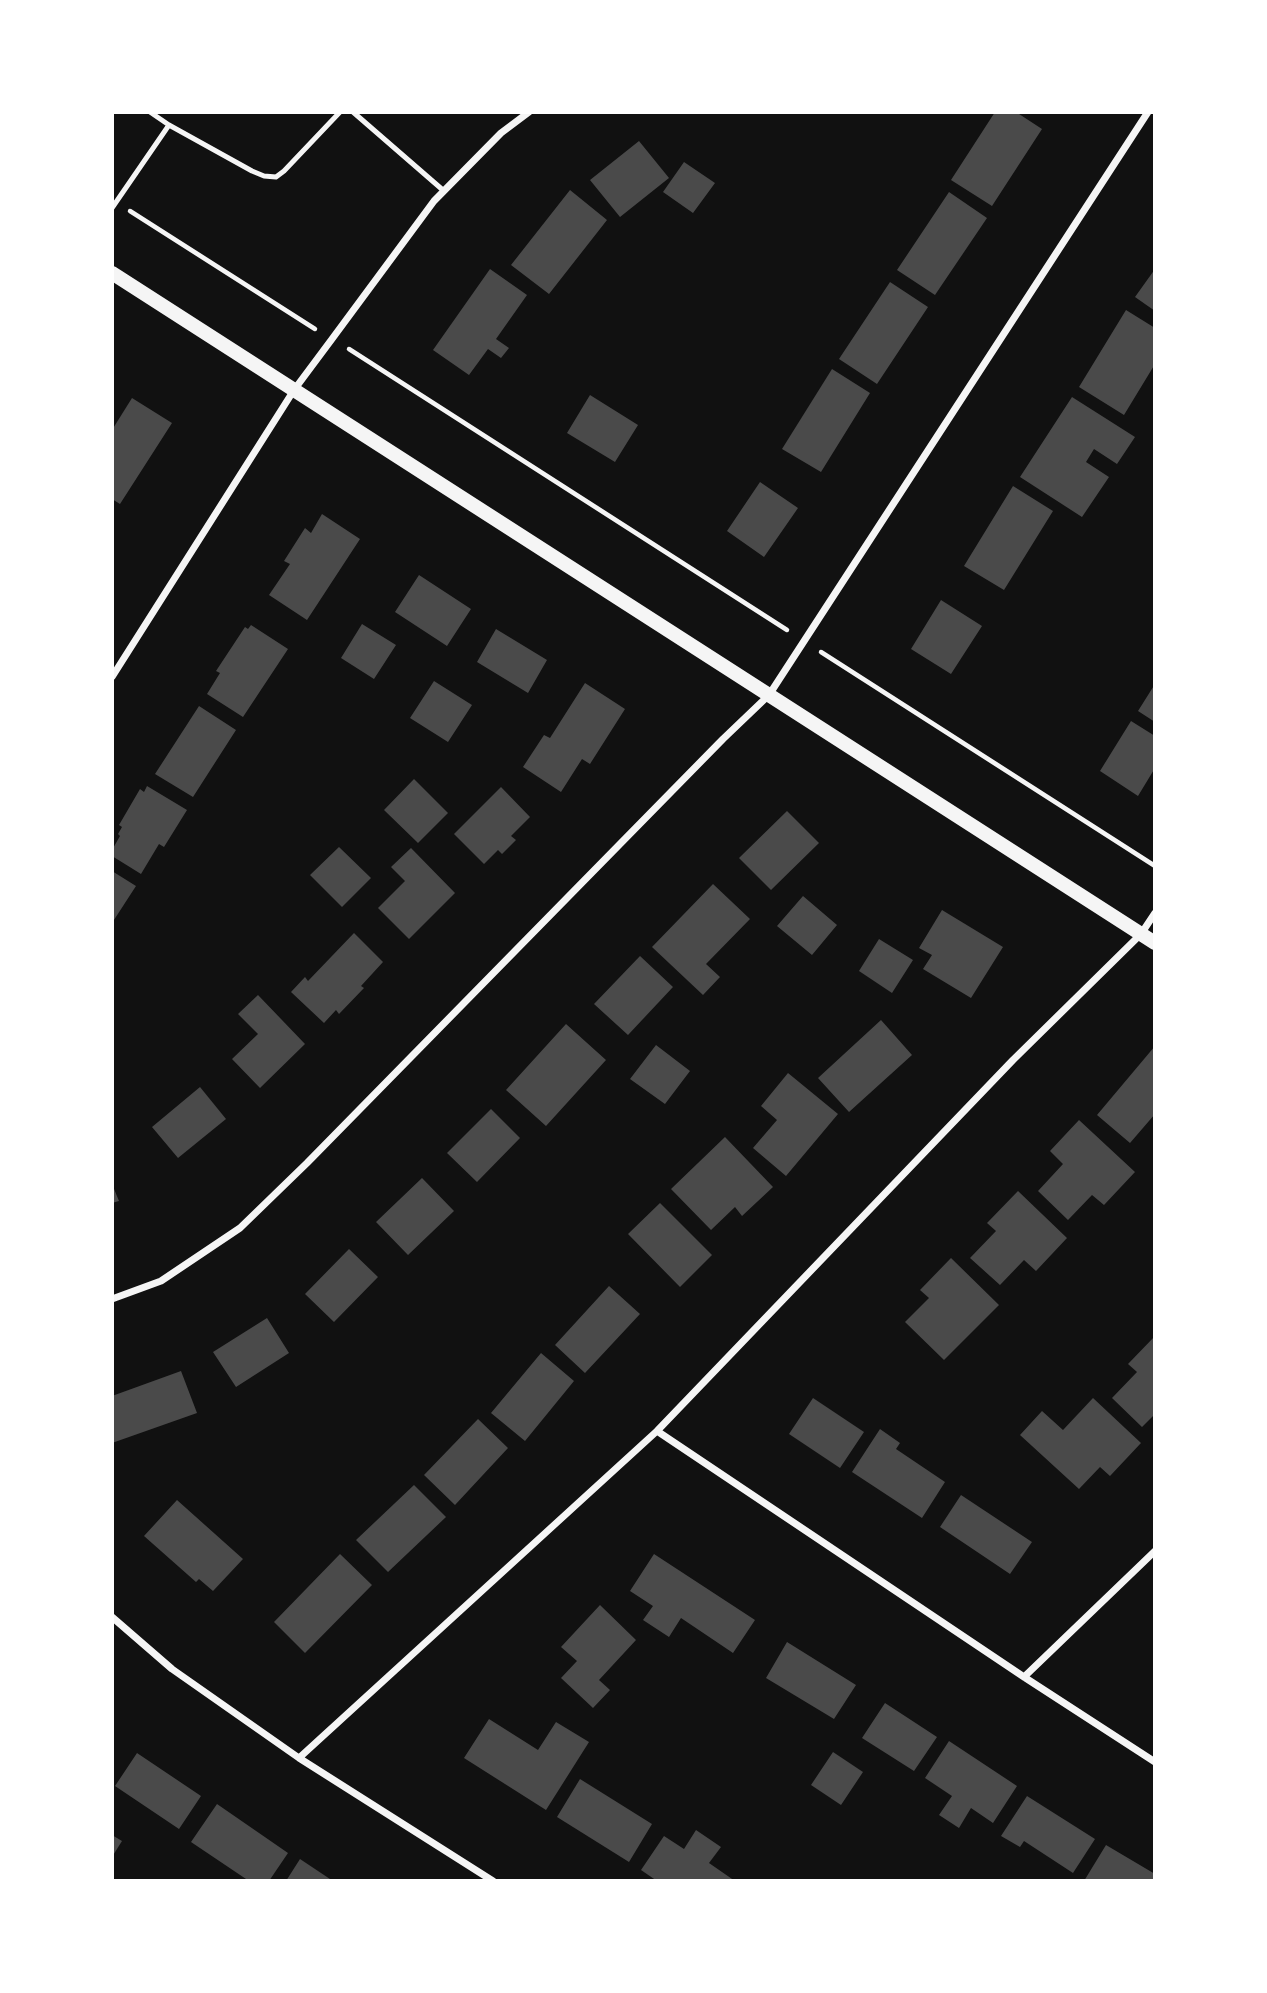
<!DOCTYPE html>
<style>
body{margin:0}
#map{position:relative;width:1267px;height:1993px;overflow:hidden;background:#111;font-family:Overpass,sans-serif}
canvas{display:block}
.frame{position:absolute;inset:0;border:114px solid #fff;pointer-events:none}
</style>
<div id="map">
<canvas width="1267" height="1993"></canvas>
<div class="frame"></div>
</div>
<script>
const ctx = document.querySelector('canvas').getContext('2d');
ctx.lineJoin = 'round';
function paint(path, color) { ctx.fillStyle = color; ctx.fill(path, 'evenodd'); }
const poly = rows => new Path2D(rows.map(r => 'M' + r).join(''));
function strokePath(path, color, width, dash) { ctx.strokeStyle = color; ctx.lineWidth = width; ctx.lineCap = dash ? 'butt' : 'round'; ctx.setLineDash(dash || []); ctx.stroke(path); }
paint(poly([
 [995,112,1016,112,1042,129,992,206,951,180],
 [639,141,669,178,620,217,590,180],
 [684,162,715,183,693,213,663,192],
 [570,190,607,220,549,294,511,265],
 [949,192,987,218,935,295,897,270],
 [490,269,527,295,496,339,509,348,501,358,488,349,469,375,433,350],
 [1155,269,1155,311,1135,297],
 [890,282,928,307,877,384,839,359],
 [1126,310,1155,328,1155,364,1124,415,1079,387],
 [832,369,870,393,821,472,782,449],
 [590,395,638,425,615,462,567,433],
 [1072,397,1135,437,1117,464,1094,449,1086,462,1109,477,1082,517,1020,477],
 [132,398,172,423,120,504,112,499,112,430],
 [760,482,798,508,764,557,727,531],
 [1013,486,1053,511,1004,590,964,566],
 [322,514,360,539,307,620,269,595,290,564,284,561,305,528,311,533],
 [419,575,471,609,447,646,395,612],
 [941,600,982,626,951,674,911,649],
 [362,624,396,645,374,679,341,658],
 [251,625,288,649,243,717,207,694,220,673,216,671,245,627,248,629],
 [496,629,547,660,528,693,477,662],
 [434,681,472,705,448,742,410,718],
 [585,683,625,709,590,764,582,759,561,792,523,767,544,735,550,738],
 [1155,684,1155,722,1138,711],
 [199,706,236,730,193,797,155,774],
 [1131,721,1155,736,1155,768,1138,796,1100,771],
 [414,779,448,813,418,843,384,810],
 [147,786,187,810,164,847,159,844,141,874,112,856,112,850,120,836,118,834,122,827,119,825,140,789,144,792],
 [501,787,530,817,511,836,516,840,502,854,498,850,484,864,454,834],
 [787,811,819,843,771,890,739,858],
 [339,847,371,878,342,907,310,875],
 [411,848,455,893,409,939,378,908,405,881,391,867],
 [112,871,136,886,112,923],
 [713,884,750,919,706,964,720,977,703,995,652,947],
 [803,896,837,925,812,955,777,926],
 [942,910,1003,947,971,998,923,969,932,955,919,948],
 [354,933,383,962,361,986,364,988,339,1014,336,1010,324,1023,291,992,305,977,308,981],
 [879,939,913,960,892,993,859,971],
 [640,956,673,987,628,1035,594,1004],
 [258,995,305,1044,260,1088,232,1059,258,1034,238,1014],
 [881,1020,912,1055,849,1112,818,1078],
 [566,1024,606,1060,546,1126,506,1090],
 [656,1045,690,1071,665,1104,630,1079],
 [1155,1046,1155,1114,1130,1143,1097,1115],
 [788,1073,838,1114,786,1176,753,1148,777,1120,761,1106],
 [200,1087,226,1119,178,1158,152,1127],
 [491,1109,520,1138,477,1182,447,1153],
 [1079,1120,1135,1172,1104,1205,1092,1195,1068,1220,1038,1191,1063,1164,1050,1151],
 [725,1137,773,1187,742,1216,735,1207,711,1230,671,1189],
 [422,1178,454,1211,408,1255,376,1222],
 [112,1184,119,1201,112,1203],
 [1018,1191,1067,1238,1036,1271,1024,1260,1000,1285,970,1258,996,1231,987,1223],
 [660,1203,712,1255,680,1287,628,1234],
 [349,1249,378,1277,334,1322,305,1294],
 [951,1258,999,1305,944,1360,905,1322,929,1298,920,1290],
 [609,1286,640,1314,585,1373,555,1345],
 [267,1318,289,1353,236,1387,213,1352],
 [1155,1336,1155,1414,1142,1427,1112,1398,1137,1372,1128,1364],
 [541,1353,574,1381,525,1441,491,1413],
 [181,1371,197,1413,112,1443,112,1396],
 [813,1398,864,1432,840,1468,789,1434],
 [1093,1398,1141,1443,1110,1476,1100,1467,1079,1489,1020,1435,1042,1411,1063,1430],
 [478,1419,508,1448,455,1505,424,1475],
 [880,1429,900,1443,896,1449,945,1482,922,1518,852,1472],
 [414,1485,446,1517,388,1572,356,1540],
 [961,1495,1032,1542,1010,1574,940,1527],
 [177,1500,243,1559,213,1591,199,1579,196,1582,144,1536],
 [340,1554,372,1585,305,1653,274,1622],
 [654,1554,755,1620,733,1653,681,1618,669,1637,643,1620,653,1606,630,1591],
 [600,1605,636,1640,599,1680,610,1690,593,1708,561,1678,577,1661,561,1647],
 [787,1642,856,1685,834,1719,766,1678],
 [885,1703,937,1737,914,1771,862,1738],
 [489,1719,538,1750,556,1722,589,1742,546,1810,464,1758],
 [949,1741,1017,1786,993,1823,971,1808,959,1828,939,1815,952,1796,925,1778],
 [833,1752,863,1772,841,1805,811,1785],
 [137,1753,201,1796,179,1829,115,1786],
 [580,1779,652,1824,629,1862,557,1817],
 [1027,1796,1095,1839,1073,1873,1024,1841,1020,1847,1001,1836],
 [217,1804,288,1853,269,1881,249,1881,191,1842],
 [696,1830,721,1847,709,1863,735,1881,657,1881,641,1870,664,1836,684,1849],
 [112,1835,122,1841,112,1857],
 [1106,1845,1155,1874,1155,1881,1084,1881],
 [300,1859,333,1881,286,1881]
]), '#4a4a4a');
strokePath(poly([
 [130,211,315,329],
 [349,349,787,630],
 [821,652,1155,866]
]), '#f5f5f5', 4.5);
strokePath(poly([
 [150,112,169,125,252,171,264,176,276,177,284,171,340,112],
 [353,112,444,191],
 [112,208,169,125]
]), '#f5f5f5', 5);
strokePath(poly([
 [112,677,294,390,332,339,434,201,501,133,529,112],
 [112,1299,161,1281,240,1228,307,1163,723,739,769,695,1148,112],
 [657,1431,1024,1677,1155,1762],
 [112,1617,172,1669,299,1758,493,1881],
 [1024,1677,1155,1551],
 [299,1758,657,1431,1013,1060,1141,934,1155,913]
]), '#f5f5f5', 7);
strokePath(poly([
 [112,273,1155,943]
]), '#f5f5f5', 14);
</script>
